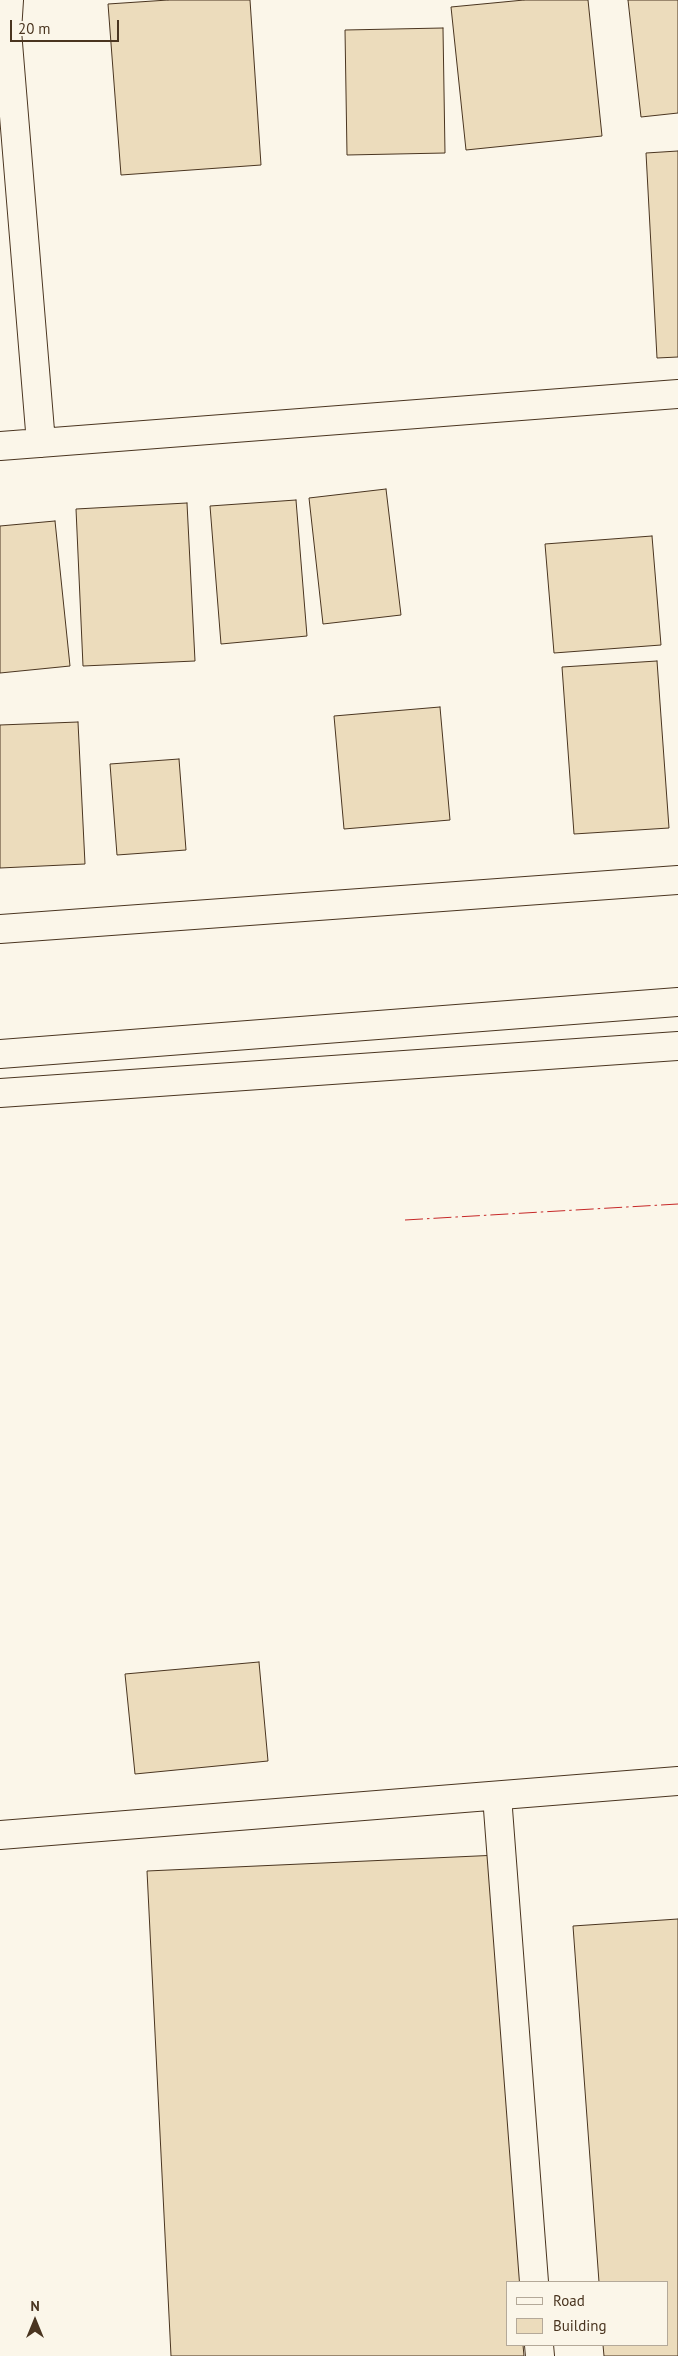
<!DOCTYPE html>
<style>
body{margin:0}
#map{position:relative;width:678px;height:2356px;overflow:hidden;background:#fbf6e9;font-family:"PT Sans",sans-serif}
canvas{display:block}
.legend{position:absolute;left:506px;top:2281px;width:162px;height:65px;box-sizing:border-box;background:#fbf6e9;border:1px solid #b4a999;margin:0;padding:6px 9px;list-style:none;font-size:15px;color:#4a3520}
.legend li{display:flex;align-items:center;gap:10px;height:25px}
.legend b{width:25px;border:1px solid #b4a999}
.north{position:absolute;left:10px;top:2296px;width:50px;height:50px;-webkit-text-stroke:4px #fbf6e9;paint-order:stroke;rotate:0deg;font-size:14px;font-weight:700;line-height:20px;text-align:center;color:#4a3520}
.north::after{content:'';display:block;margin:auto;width:18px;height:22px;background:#4a3520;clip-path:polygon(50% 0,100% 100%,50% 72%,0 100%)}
.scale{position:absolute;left:10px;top:20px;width:109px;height:22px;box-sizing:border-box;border:2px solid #4a3520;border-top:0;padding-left:6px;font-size:15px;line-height:18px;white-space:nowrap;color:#4a3520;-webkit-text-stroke:4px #fbf6e9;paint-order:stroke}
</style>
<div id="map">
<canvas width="678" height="2356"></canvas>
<ul class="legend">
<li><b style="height:6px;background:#fbf6e9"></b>Road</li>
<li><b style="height:14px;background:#ecdcbc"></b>Building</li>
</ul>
<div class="north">N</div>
<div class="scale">20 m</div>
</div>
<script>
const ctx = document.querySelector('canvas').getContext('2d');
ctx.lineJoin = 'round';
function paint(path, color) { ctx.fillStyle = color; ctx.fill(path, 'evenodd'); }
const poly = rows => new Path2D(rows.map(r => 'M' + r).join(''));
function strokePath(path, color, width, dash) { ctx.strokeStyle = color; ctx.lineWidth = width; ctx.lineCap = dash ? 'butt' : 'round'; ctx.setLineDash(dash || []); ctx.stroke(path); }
const building = poly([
 [168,0,250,0,261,165,121,175,108,4,168,0],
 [524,0,588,0,602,136,466,150,451,7,524,0],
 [628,0,678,0,678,113,641,117,628,0],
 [443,28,445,153,347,155,345,30,443,28],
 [678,151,678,357,657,358,646,153,678,151],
 [386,489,401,615,323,624,309,498,386,489],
 [296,500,307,636,221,644,210,506,296,500],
 [187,503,195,661,83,666,76,509,187,503],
 [55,521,70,666,0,673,0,526,55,521],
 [652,536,661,645,554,653,545,544,652,536],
 [657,661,669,828,574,834,562,667,657,661],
 [440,707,450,820,344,829,334,716,440,707],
 [78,722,85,864,0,868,0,725,78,722],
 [179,759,186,850,117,855,110,764,179,759],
 [259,1662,268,1761,135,1774,125,1674,259,1662],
 [499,1855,520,2282,507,2282,507,2345,523,2345,524,2356,171,2356,147,1871,499,1855],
 [678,1919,678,2356,604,2356,603,2345,667,2345,667,2282,599,2282,573,1926,678,1919]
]);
paint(building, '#ecdcbc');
strokePath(building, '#4a3520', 1);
const minor = poly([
 [9,0,7,31,41,443],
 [0,446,678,394],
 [0,929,678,880],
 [497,1796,534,2282],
 [0,1835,678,1781],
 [539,2345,540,2356]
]);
const major = poly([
 [0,1054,678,1002],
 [0,1093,678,1046]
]);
strokePath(minor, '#4a3520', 30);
strokePath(major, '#4a3520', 30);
strokePath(minor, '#fbf6e9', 28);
strokePath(major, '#fbf6e9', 28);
strokePath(poly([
 [405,1220,678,1204]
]), '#c62828', 1, [18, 4, 2.5, 4]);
</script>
